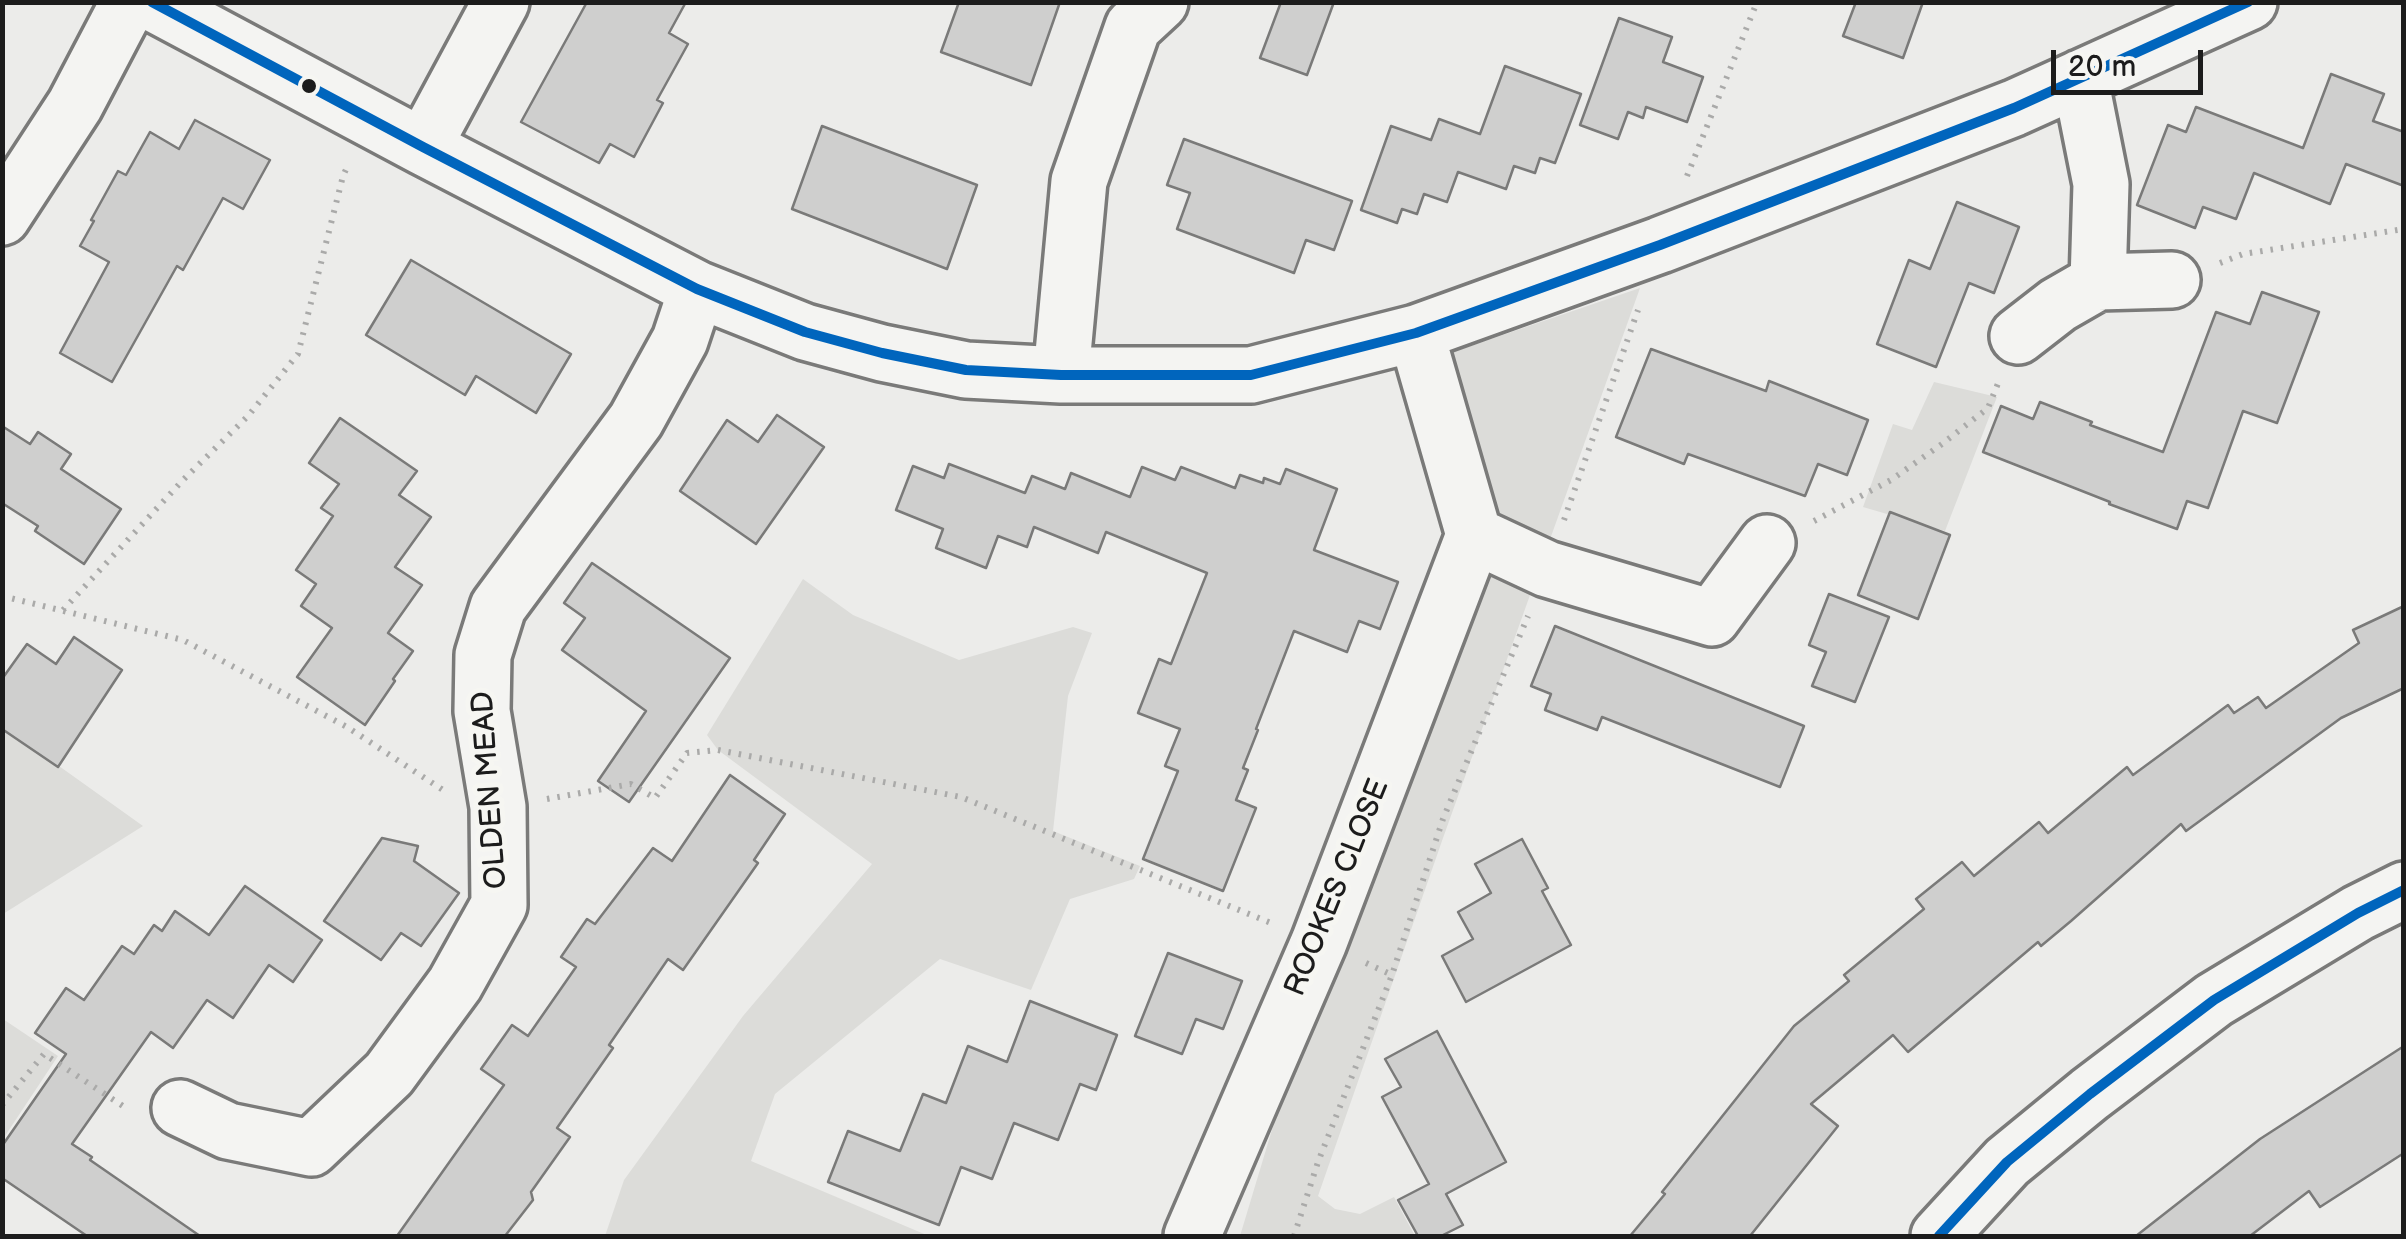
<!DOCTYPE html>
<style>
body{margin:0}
#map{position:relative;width:2406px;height:1239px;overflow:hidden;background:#ececea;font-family:"Balsamiq Sans",sans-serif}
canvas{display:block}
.frame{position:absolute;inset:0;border:5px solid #1c1c1c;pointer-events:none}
.scale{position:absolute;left:2051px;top:50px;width:152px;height:45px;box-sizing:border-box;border:5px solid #1c1c1c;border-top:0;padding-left:12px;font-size:30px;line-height:35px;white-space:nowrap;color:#1c1c1c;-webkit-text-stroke:8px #f6f6f2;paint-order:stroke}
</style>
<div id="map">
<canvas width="2406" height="1239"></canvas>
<div class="frame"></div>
<div class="scale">20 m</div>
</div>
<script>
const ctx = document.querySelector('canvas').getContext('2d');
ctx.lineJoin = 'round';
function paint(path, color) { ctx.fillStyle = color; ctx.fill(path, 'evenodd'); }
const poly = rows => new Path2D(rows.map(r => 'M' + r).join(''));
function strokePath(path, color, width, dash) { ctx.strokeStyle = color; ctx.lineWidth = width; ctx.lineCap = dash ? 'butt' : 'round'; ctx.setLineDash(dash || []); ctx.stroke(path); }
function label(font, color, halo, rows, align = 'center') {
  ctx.font = font + ' "Balsamiq Sans",sans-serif'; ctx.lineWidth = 10; ctx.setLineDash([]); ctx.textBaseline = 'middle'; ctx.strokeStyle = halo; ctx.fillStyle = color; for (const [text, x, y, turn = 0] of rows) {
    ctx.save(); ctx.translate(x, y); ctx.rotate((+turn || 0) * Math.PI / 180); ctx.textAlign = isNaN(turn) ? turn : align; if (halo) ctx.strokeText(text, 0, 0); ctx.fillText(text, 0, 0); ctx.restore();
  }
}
paint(poly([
 [1640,288,1443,838,1318,1196,1335,1209,1360,1214,1394,1197,1415,1236,1240,1236,1321,967,1490,514,1447,354],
 [1934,382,1997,397,1945,531,1863,507,1893,424,1912,430],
 [803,579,853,615,959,660,1073,627,1092,633,1068,696,1053,831,1140,866,1134,879,1070,899,1031,990,940,959,775,1094,751,1161,929,1236,605,1236,624,1180,743,1016,872,864,718,750,707,735],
 [3,726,143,826,3,914],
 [3,1019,58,1056,3,1139,2,1019]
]), '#dcdcd9');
const building = poly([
 [587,2,686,2,669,33,688,44,657,100,663,103,634,157,610,144,599,163,521,122,587,2],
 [959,2,1060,2,1031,85,941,52,959,2],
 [1281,2,1334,2,1307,75,1260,58,1281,2],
 [1856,2,1923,2,1903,58,1843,36,1856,2],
 [1619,18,1672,37,1663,62,1703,77,1687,122,1646,107,1643,118,1628,112,1618,139,1580,125,1619,18],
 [1505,66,1581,94,1555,163,1540,158,1535,173,1514,166,1506,189,1458,172,1447,202,1424,194,1417,214,1402,209,1397,223,1361,210,1391,126,1431,140,1439,119,1480,134,1505,66],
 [2331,74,2384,94,2373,121,2404,132,2404,186,2346,164,2330,204,2254,173,2236,219,2203,207,2195,228,2137,205,2168,125,2186,132,2196,107,2303,148,2331,74],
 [195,120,270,160,243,209,223,198,183,270,177,266,112,382,60,353,109,262,80,246,94,221,91,220,118,171,126,175,150,132,179,149,195,120],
 [822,126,977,185,947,269,792,209,822,126],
 [1184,139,1352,201,1334,250,1306,240,1294,273,1177,229,1190,193,1167,185,1184,139],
 [1957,202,2019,227,1994,293,1969,283,1936,367,1877,344,1909,260,1930,269,1957,202],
 [411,260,571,354,536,413,476,376,465,395,366,335,411,260],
 [2262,292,2319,312,2277,423,2243,411,2208,508,2187,501,2177,529,2109,504,2110,502,1983,452,2001,406,2033,419,2040,402,2092,422,2090,425,2163,452,2216,312,2250,324,2262,292],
 [1651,349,1766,391,1769,381,1868,420,1847,475,1818,464,1805,496,1688,454,1684,464,1616,437,1651,349],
 [777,415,824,447,756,544,680,491,727,420,758,442,777,415],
 [340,418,417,471,399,495,431,517,395,567,422,585,388,633,413,651,393,679,395,681,365,725,297,677,332,628,301,606,316,584,296,570,333,516,321,508,339,484,309,463,340,418],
 [2,426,30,444,38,432,71,454,61,469,121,509,84,564,35,531,38,526,2,503,2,426],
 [949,464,1025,493,1032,476,1065,489,1071,473,1130,497,1142,467,1175,480,1181,467,1235,488,1240,475,1263,483,1264,478,1280,484,1286,469,1337,489,1314,550,1398,582,1380,629,1359,621,1347,652,1294,631,1256,729,1258,730,1243,768,1248,770,1236,800,1256,808,1223,891,1143,859,1178,771,1165,766,1180,729,1138,713,1159,659,1171,664,1207,573,1106,532,1098,553,1034,527,1027,547,998,536,986,568,936,548,943,529,896,510,913,466,944,478,949,464],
 [1890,512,1950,535,1918,619,1858,595,1890,512],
 [592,563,730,658,629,802,598,781,646,711,562,650,585,618,564,603,592,563],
 [1829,594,1889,617,1855,702,1812,686,1826,652,1809,645,1829,594],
 [2404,606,2404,688,2341,718,2186,831,2181,824,2071,921,2041,946,2038,942,1908,1052,1893,1035,1811,1104,1838,1126,1750,1236,1630,1236,1665,1194,1662,1192,1794,1026,1849,981,1844,975,1924,909,1916,899,1962,862,1974,876,2039,822,2048,833,2127,767,2133,775,2228,705,2234,713,2258,697,2266,708,2359,643,2353,630,2404,606],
 [1555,626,1804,726,1780,787,1602,717,1597,730,1545,710,1551,694,1531,686,1555,626],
 [74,637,122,670,58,767,2,729,2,679,27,644,56,664,74,637],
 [730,775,785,814,754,860,758,863,683,970,668,959,609,1045,613,1048,557,1128,570,1137,531,1192,533,1200,505,1236,397,1236,504,1085,481,1069,512,1025,528,1036,576,967,561,957,587,919,595,924,653,848,672,861,730,775],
 [382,838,418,846,414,861,459,893,421,946,401,933,381,960,324,921,382,838],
 [1522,839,1548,888,1542,891,1571,945,1466,1002,1442,956,1473,939,1458,912,1491,893,1475,864,1522,839],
 [245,886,322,940,293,982,269,965,233,1018,207,1000,173,1048,151,1032,72,1144,92,1157,90,1160,200,1236,87,1236,2,1178,2,1146,66,1054,35,1033,66,988,84,1000,122,946,134,954,154,925,162,931,175,911,209,935,245,886],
 [1168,953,1242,981,1223,1029,1196,1019,1182,1054,1135,1036,1168,953],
 [1030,1001,1117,1035,1096,1090,1080,1084,1058,1140,1014,1123,992,1179,961,1167,939,1225,828,1182,848,1131,900,1151,923,1094,946,1103,968,1046,1007,1062,1030,1001],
 [1437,1031,1506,1162,1446,1194,1463,1225,1441,1236,1418,1236,1398,1200,1429,1184,1382,1097,1401,1087,1385,1059,1437,1031],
 [2404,1046,2404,1153,2320,1207,2309,1191,2250,1236,2136,1236,2260,1139,2404,1046]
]);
paint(building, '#cfcfce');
strokePath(building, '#7a7a79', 2.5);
const street = poly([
 [151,2,423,147,697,289,805,332,882,353,966,370,1061,375,1251,375,1416,333,1660,245,2014,108,2249,2],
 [2080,78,2101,184,2098,282],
 [423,147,501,2],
 [2,217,75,105,129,2],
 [2018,336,2058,305,2098,282,2172,280],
 [1061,375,1079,181,1133,27,1160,2],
 [1474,535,1547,569,1712,618,1767,543],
 [180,1108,228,1131,311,1148,389,1074,455,984,499,905,498,807,482,711,483,655,498,607,636,420,680,340,697,289],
 [1192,1236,1319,942,1474,535,1416,333],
 [1939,1236,2007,1162,2090,1094,2214,1000,2358,913,2404,890]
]);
strokePath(street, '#7a7a79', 62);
strokePath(poly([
 [1687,176,1757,2],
 [2220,263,2243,254,2404,229],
 [1564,520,1638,310],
 [1814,521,1891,480,1942,444,1988,408,1999,381],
 [2,596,183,640,347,727,443,790],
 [63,610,183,480,248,416,298,354,343,176,348,165],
 [547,799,631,784,655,798,687,753,718,750,961,797,1271,923],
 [1366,963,1392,975],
 [2,1105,44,1054,126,1108],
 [1294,1236,1318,1162,1392,975,1443,819,1528,616]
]), '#aaaaa9', 6, [2.5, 8]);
strokePath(street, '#f4f4f2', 55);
strokePath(poly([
 [152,2,423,147,697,289,805,332,882,353,966,370,1061,375,1251,375,1416,333,1660,245,2014,108,2248,2],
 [1939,1236,2007,1162,2090,1094,2214,1000,2358,913,2404,890]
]), '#0065bd', 10);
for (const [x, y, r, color] of [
 [309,86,9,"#1c1c1c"]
]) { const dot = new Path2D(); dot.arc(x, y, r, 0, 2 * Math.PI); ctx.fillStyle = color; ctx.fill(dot); strokePath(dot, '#f6f6f2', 4); }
label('30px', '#1c1c1c', '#f6f6f2', [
 ["OLDEN MEAD",491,790,-94],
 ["ROOKES CLOSE",1338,888,-68]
]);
</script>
